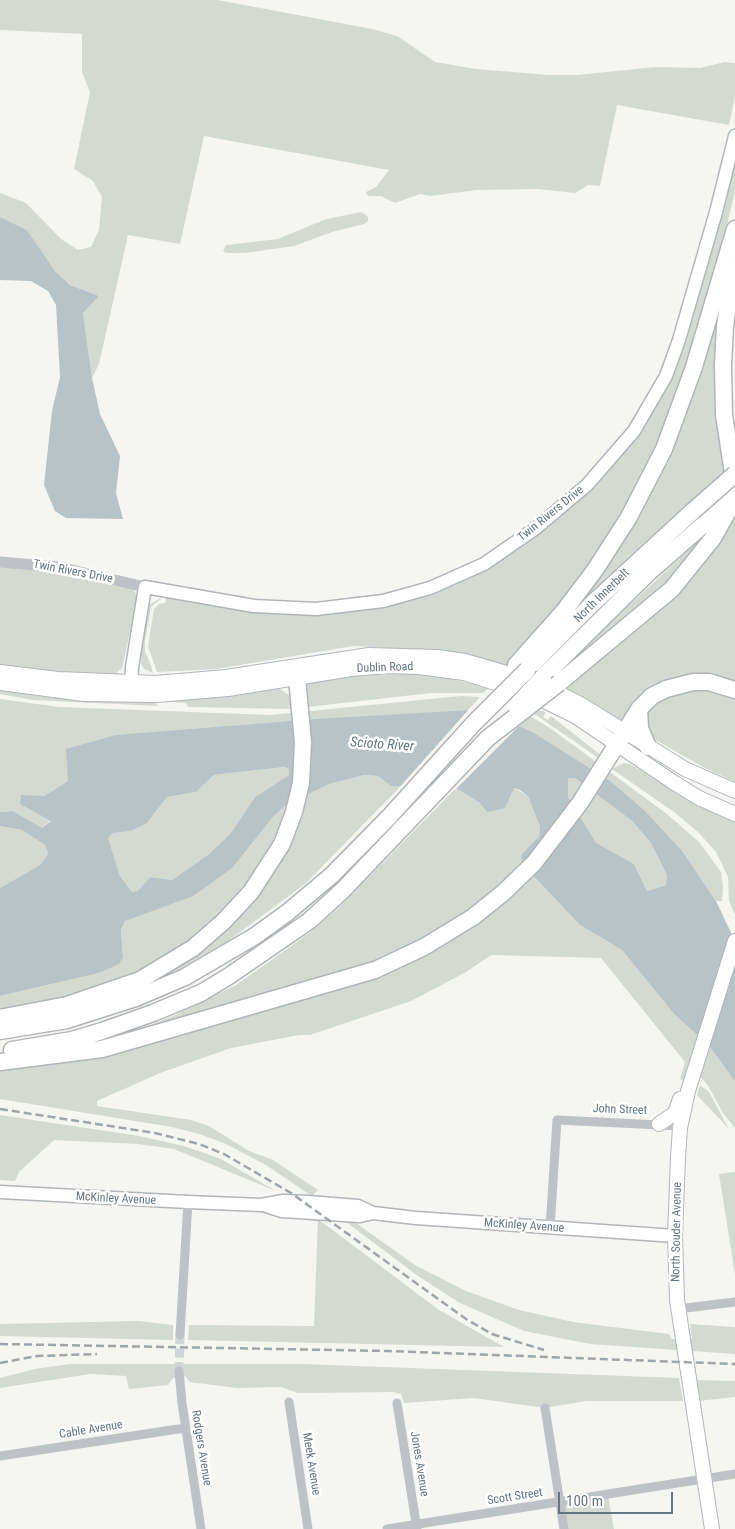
<!DOCTYPE html>
<style>
body{margin:0}
#map{position:relative;width:735px;height:1529px;overflow:hidden;background:#f5f5f1;font-family:"Roboto Condensed",sans-serif}
canvas{display:block}
.scale{position:absolute;left:558px;top:1492px;width:115px;height:22px;box-sizing:border-box;border:2px solid #647683;border-top:0;padding-left:6px;font-size:15px;line-height:18px;white-space:nowrap;color:#647683;-webkit-text-stroke:4px #fff;paint-order:stroke}
</style>
<div id="map">
<canvas width="735" height="1529"></canvas>
<div class="scale">100 m</div>
</div>
<script>
const ctx = document.querySelector('canvas').getContext('2d');
ctx.lineJoin = 'round';
function paint(path, color) { ctx.fillStyle = color; ctx.fill(path, 'evenodd'); }
const poly = rows => new Path2D(rows.map(r => 'M' + r).join(''));
function strokePath(path, color, width, dash) { ctx.strokeStyle = color; ctx.lineWidth = width; ctx.lineCap = dash ? 'butt' : 'round'; ctx.setLineDash(dash || []); ctx.stroke(path); }
function label(font, color, halo, rows, align = 'center') {
  ctx.font = font + ' "Roboto Condensed",sans-serif'; ctx.lineWidth = 5; ctx.setLineDash([]); ctx.textBaseline = 'middle'; ctx.strokeStyle = halo; ctx.fillStyle = color; for (const [text, x, y, turn = 0] of rows) {
    ctx.save(); ctx.translate(x, y); ctx.rotate((+turn || 0) * Math.PI / 180); ctx.textAlign = isNaN(turn) ? turn : align; if (halo) ctx.strokeText(text, 0, 0); ctx.fillText(text, 0, 0); ctx.restore();
  }
}
paint(poly([
 [0,0,218,0,372,29,397,36,435,62,476,69,549,75,577,75,656,67,700,68,725,62,735,63,735,97,729,125,617,105,600,186,588,185,575,193,538,189,476,190,431,196,420,194,395,203,381,196,368,196,366,192,376,187,389,170,204,136,180,244,128,235,99,364,92,378,83,313,99,296,70,285,55,271,27,230,0,217,0,193,26,203,61,239,78,250,91,247,99,230,102,197,93,181,74,169,90,92,82,72,82,34,0,30],
 [735,158,735,192,722,245,707,303,666,429,622,518,587,571,508,666,442,651,353,646,216,669,157,672,148,646,154,609,159,604,165,603,166,597,323,613,348,612,371,609,429,594,455,584,501,559,648,419,657,405,667,385],
 [362,212,368,217,368,221,364,224,332,232,294,246,245,253,226,253,223,251,226,245,278,239,326,219],
 [719,310,716,347,715,399,724,473,680,511,566,619,598,574],
 [733,516,735,523,735,685,700,678,625,721,621,721,563,688],
 [717,524,677,577,577,660,574,656],
 [0,567,53,571,133,589,138,597,122,668,113,676,58,674,0,666],
 [163,597,151,607,145,641,145,652,151,665,153,673,144,669,141,663,141,647,150,604],
 [372,673,426,674,490,687,483,693,431,693,307,707,305,685,309,682],
 [704,687,735,696,735,782,703,767,652,738,642,716,645,710,664,696],
 [279,688,289,695,292,709,188,707,186,703,160,701,240,694],
 [0,689,66,698,153,701,158,706,33,700,0,694],
 [461,696,480,697,468,710,231,726,68,781,44,796,20,804,51,820,42,828,13,811,0,812,0,699,59,707,271,715],
 [537,710,546,712,543,717,548,720,551,716,602,756,600,759,533,713],
 [530,716,550,728,667,814,699,842,721,872,723,887,722,901,716,901,683,852,565,755,519,726],
 [624,763,630,764,698,805,735,822,735,915,729,901,728,877,716,852,699,833,674,812,612,769],
 [284,767,289,769,289,775,255,797,230,834,209,854,172,880,150,877,138,891,132,893,120,876,108,838,113,833,131,831,147,823,167,797,196,792,214,775],
 [364,775,378,776,391,786,401,786,305,884,228,941,172,973,171,970,220,933,307,793,329,784],
 [568,778,575,778,632,821,651,843,667,875,666,885,647,891,634,864,596,844,568,797],
 [456,788,480,803,505,807,514,788,528,796,540,827,539,836,521,855,523,865,580,925,622,950,674,1014,699,1037,685,1081,680,1079,685,1062,601,958,491,955,466,972,411,1001,310,1035,299,1035,231,1048,160,1073,97,1101,97,1106,191,1120,209,1126,249,1151,273,1160,318,1190,312,1196,266,1165,224,1143,199,1134,172,1127,0,1099,0,1071,90,1059,341,989,404,966,438,949,470,928,519,890,507,881,453,923,388,958,137,1034,136,1031,175,1015,236,985,308,934,338,908],
 [287,804,272,847,234,902,192,940,146,969,86,993,0,1011,0,996,99,973,123,957,121,930,125,921,150,910,272,818],
 [0,826,22,830,45,845,48,854,40,865,0,888],
 [709,1046,735,1081,735,1128,723,1113,707,1084,700,1077],
 [700,1085,709,1092,729,1129,697,1095],
 [0,1115,139,1136,184,1146,221,1159,276,1191,174,1149,138,1144,54,1140,19,1172,15,1181,0,1180],
 [735,1172,735,1274,719,1174],
 [318,1219,439,1310,504,1347,188,1340,189,1325,314,1326],
 [346,1222,356,1223,415,1265,466,1291,519,1310,573,1322,669,1334,672,1339,692,1339,690,1324,735,1327,735,1354,590,1344,524,1331,460,1303,418,1276],
 [138,1321,173,1325,173,1340,0,1336,0,1324],
 [70,1364,303,1364,679,1378,683,1401,587,1401,545,1408,474,1398,404,1403,401,1394,393,1392,298,1393,281,1387,237,1388,190,1382,185,1376,173,1378,168,1385,129,1389,126,1376,90,1374,0,1388,0,1378,35,1369],
 [694,1380,735,1381,735,1397,698,1401],
 [608,1495,614,1529,564,1529,560,1503]
]), '#d4dad1');
paint(poly([
 [0,217,27,230,55,271,70,285,99,296,83,313,92,378,100,414,120,456,116,493,123,519,66,518,55,511,44,485,52,411,60,377,56,305,48,291,31,281,0,280],
 [468,710,497,716,532,732,610,781,645,811,683,852,716,901,735,941,735,1081,709,1046,674,1014,622,950,580,925,523,865,521,855,539,836,540,827,528,796,520,790,514,788,505,808,487,812,480,803,456,788,391,786,378,776,364,775,329,784,287,804,272,818,232,868,193,896,125,921,121,930,123,957,119,964,99,973,0,996,0,888,40,865,48,854,45,845,22,830,0,826,0,812,13,811,42,828,51,821,20,804,21,795,44,796,68,781,66,749,116,735,317,719],
 [284,767,289,769,289,775,255,797,230,834,209,854,172,880,150,877,138,891,132,892,120,876,108,838,113,833,131,831,147,823,167,797,196,792,214,775],
 [568,778,575,778,632,821,651,843,667,875,666,885,647,891,634,864,596,843,568,797]
]), '#b6c3c7');
paint(poly([
 [470,708,498,713,521,724,455,790,398,789]
]), '#f5f5f1');
strokePath(poly([
 [179,1371,180,1335]
]), '#d1d5d6', 9, [9, 4.5]);
const secondary = poly([
 [131,690,132,667,145,587,254,606,316,609,383,601,430,588,484,564,536,528,587,485,634,431,666,376,679,340,716,212,735,136],
 [0,1192,188,1202,261,1205,283,1201,308,1202,358,1206,373,1213,416,1218,675,1236],
 [266,1206,282,1211,360,1216,373,1213]
]);
const primary = poly([
 [0,672,58,679,156,683,226,677,369,655,437,657,465,661,537,682,582,705,685,769,735,791],
 [0,683,84,694,157,695,228,689,351,669,387,666,419,667,464,673,530,694,575,716,673,782,699,798,735,814],
 [659,1124,675,1113,680,1099],
 [712,1529,677,1300,675,1236,678,1157,680,1128,688,1091,735,941]
]);
const motorway = poly([
 [734,266,725,326,723,365,724,415,735,486],
 [516,665,564,611,595,570,629,517,664,449,694,367,735,229],
 [527,670,593,603,693,511],
 [543,677,647,574,735,497],
 [559,683,672,589,713,538,732,504],
 [639,709,640,728,648,747],
 [0,1018,67,1005,140,980,193,948,223,922,251,892,282,844,294,812,301,783,303,742,297,678],
 [0,1031,67,1020,136,998,185,977,255,936,288,912,332,875,389,817,474,723],
 [12,1050,72,1040,102,1031,153,1013,201,993,229,976,309,921,342,891,488,738],
 [0,1062,102,1049,375,970,424,947,473,917,503,893,534,863,580,803,639,709,652,696,666,689,693,682,709,682,735,690]
]);
strokePath(secondary, '#b0b6ba', 15);
strokePath(primary, '#b1b6ba', 16);
strokePath(motorway, '#b1b5b8', 19);
strokePath(poly([
 [550,1228,557,1120,681,1126],
 [678,1309,735,1302],
 [180,1335,188,1202],
 [179,1371,182,1403,201,1529],
 [289,1402,308,1529],
 [397,1403,417,1529],
 [545,1408,564,1529],
 [0,1456,185,1428],
 [387,1529,735,1474]
]), '#bec2c6', 9);
strokePath(poly([
 [0,562,59,567,145,587]
]), '#bec2c6', 11);
strokePath(secondary, '#fff', 12);
strokePath(primary, '#fff', 14);
strokePath(motorway, '#fff', 16);
strokePath(poly([
 [0,1109,155,1133,199,1144,224,1154,291,1193,466,1319,492,1334,544,1350],
 [0,1344,388,1351,735,1364],
 [0,1363,37,1356,97,1354]
]), '#9fa6ab', 2.5, [8, 4]);
const motorwayBridge = poly([
 [693,511,735,474],
 [516,706,543,677],
 [474,723,527,670],
 [488,738,559,683]
]);
strokePath(motorwayBridge, '#b1b5b8', 19, []);
strokePath(motorwayBridge, '#fff', 16);
label('12px', '#647683', '#fff', [
 ["Twin Rivers Drive",551,514,-39],
 ["Twin Rivers Drive",73,572,11],
 ["North Innerbelt",602,596,-44],
 ["Dublin Road",385,668,-2],
 ["John Street",620,1110,2],
 ["McKinley Avenue",116,1199,3],
 ["McKinley Avenue",524,1226,4],
 ["North Souder Avenue",677,1232,-89],
 ["Cable Avenue",91,1430,-9],
 ["Rodgers Avenue",201,1448,81],
 ["Meek Avenue",311,1464,81],
 ["Jones Avenue",419,1464,81],
 ["Scott Street",515,1497,-9]
]);
label('italic 14px', '#5f777f', '#fff', [
 ["Scioto River",382,745,4]
]);
</script>
